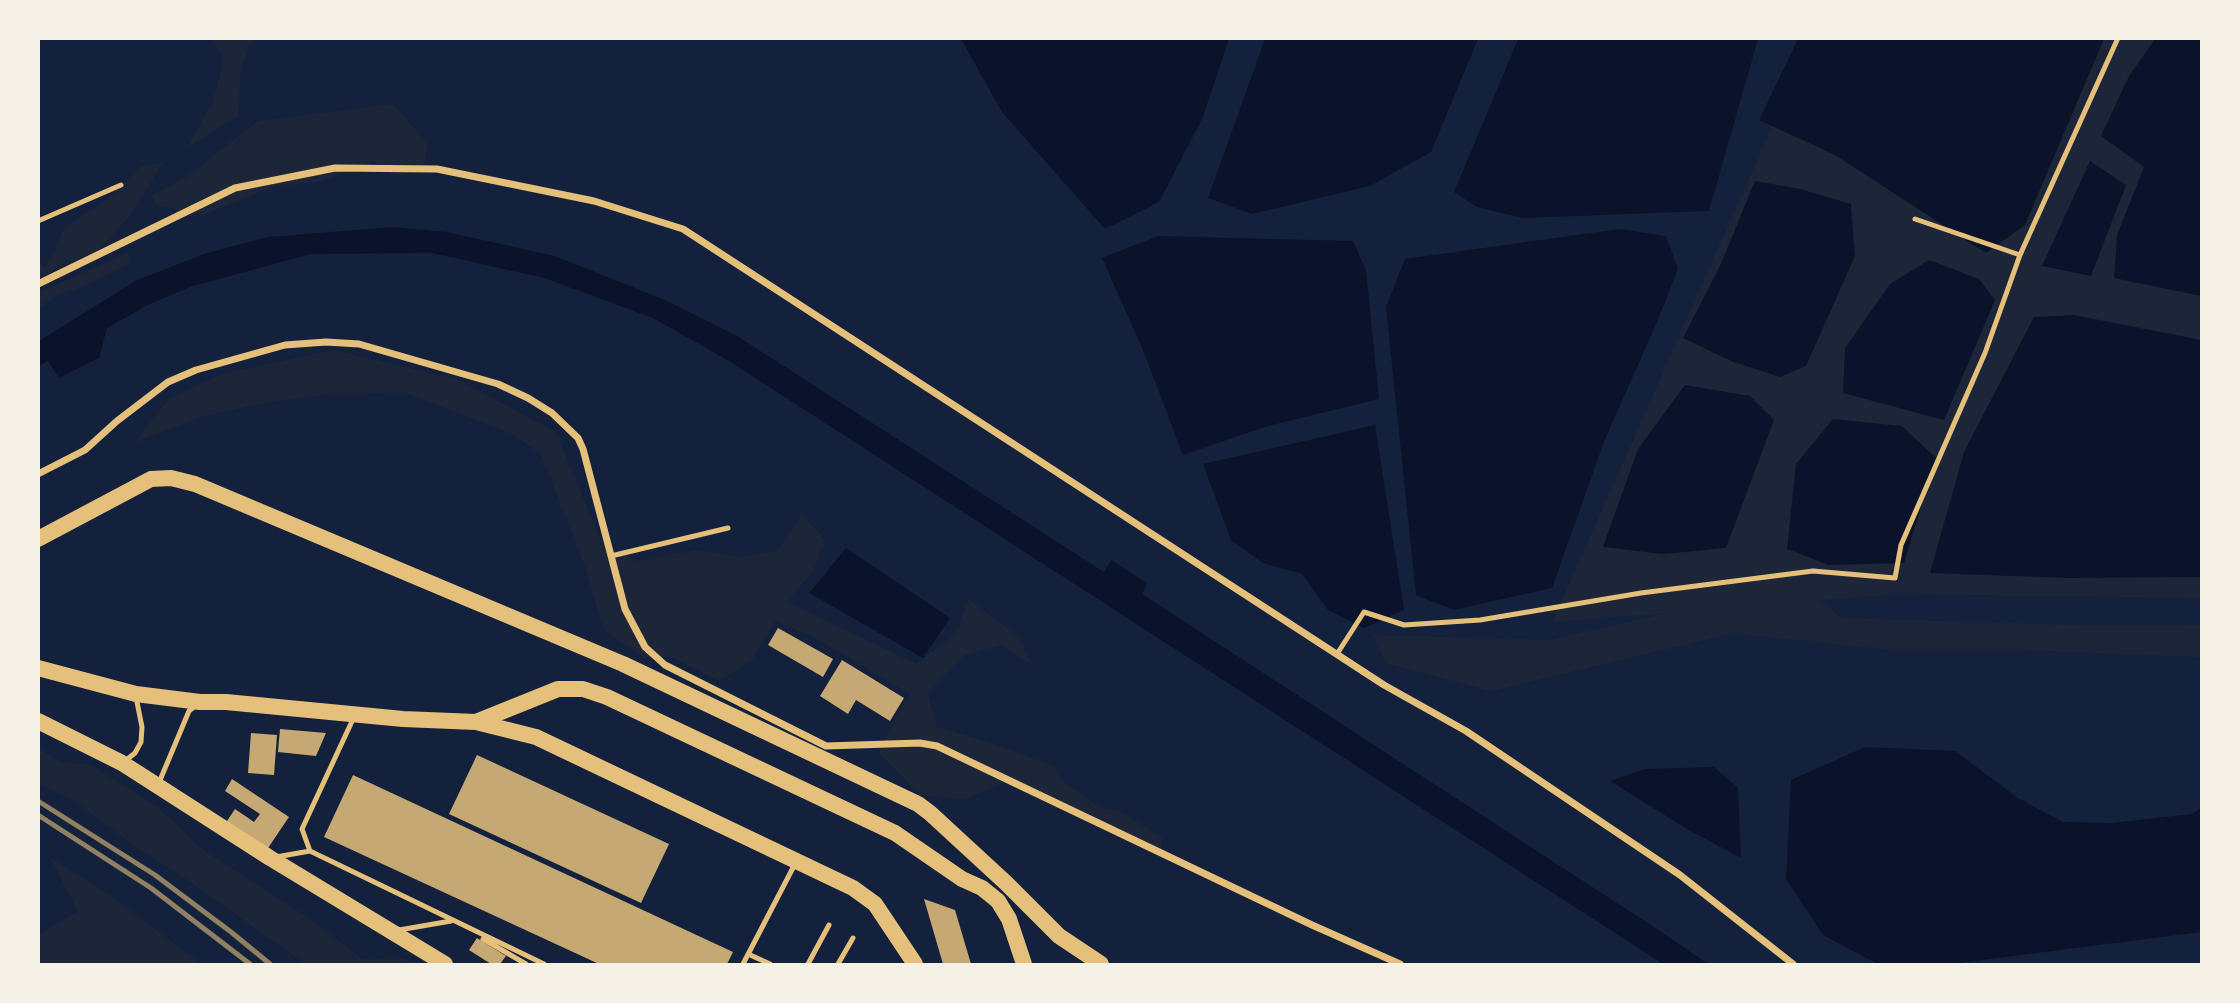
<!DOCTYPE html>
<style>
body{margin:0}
#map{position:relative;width:2240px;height:1003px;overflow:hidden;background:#14213d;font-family:Inter,sans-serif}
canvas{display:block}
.frame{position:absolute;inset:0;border:40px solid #f6f1e7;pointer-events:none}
</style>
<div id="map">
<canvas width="2240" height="1003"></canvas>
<div class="frame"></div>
</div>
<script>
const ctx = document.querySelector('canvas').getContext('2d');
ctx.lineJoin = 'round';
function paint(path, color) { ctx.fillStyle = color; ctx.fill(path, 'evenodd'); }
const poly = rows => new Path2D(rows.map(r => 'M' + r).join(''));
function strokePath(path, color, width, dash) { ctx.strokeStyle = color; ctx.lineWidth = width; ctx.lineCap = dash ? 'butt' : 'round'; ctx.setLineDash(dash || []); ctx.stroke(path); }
paint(poly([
 [212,39,253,39,241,67,238,116,187,148,213,102,224,58],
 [1811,39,2201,39,2201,598,1893,594,1821,600,1841,618,2105,626,2201,625,2201,657,2020,650,1890,650,1733,633,1491,691,1386,663,1373,635,1550,640,1669,613,1552,622],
 [393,104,428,144,424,169,395,176,373,160,321,181,273,187,203,215,154,204,152,195,185,178,258,121],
 [163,163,131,214,101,248,39,277,39,263,46,268,65,227,106,200,142,166],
 [127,253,130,263,85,286,59,294,39,308,39,292],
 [333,350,456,379,556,432,601,541,636,561,697,550,739,557,777,551,802,514,825,540,813,571,787,602,917,664,956,633,968,599,1020,638,1032,665,1001,645,965,655,927,692,937,727,995,744,1053,766,1063,781,1100,808,1121,812,1163,838,1159,857,1004,783,966,799,920,795,879,753,900,710,910,694,812,636,775,621,752,660,719,681,672,657,644,658,603,629,586,569,541,454,510,433,406,393,327,394,258,404,201,417,133,443,170,398,222,374],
 [39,749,61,762,91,765,156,806,206,852,309,918,362,959,405,958,412,964,305,964,189,881,138,848,73,800,39,784],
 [49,857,111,896,202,964,39,964,39,935,78,911]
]), '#1d2539');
paint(poly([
 [961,39,1229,39,1202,119,1159,202,1105,229,1002,112],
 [1265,39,1265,38,1478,39,1431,152,1370,186,1252,214,1208,198],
 [1518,39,1758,39,1709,211,1523,218,1477,207,1454,192],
 [1798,39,2104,39,2025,225,1986,253,1835,155,1759,120],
 [2155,39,2201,39,2201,296,2114,278,2117,235,2144,167,2101,136,2129,76],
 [2090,161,2126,185,2091,276,2042,266],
 [1755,181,1800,189,1851,204,1855,256,1806,366,1780,377,1731,361,1683,338,1720,266],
 [393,227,447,232,555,256,665,300,737,336,1104,572,1111,560,1147,583,1142,594,1660,931,1708,964,1663,964,729,361,653,318,544,278,432,253,311,254,193,286,150,304,107,328,99,358,59,378,48,361,39,366,39,341,137,280,207,253,268,237],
 [1619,229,1666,236,1678,269,1657,322,1605,439,1552,588,1454,610,1416,595,1386,307,1405,259],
 [1158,236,1353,241,1366,270,1379,399,1268,426,1183,455,1143,350,1102,258],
 [1929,260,1979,279,1995,300,1944,420,1843,393,1845,348,1890,284],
 [2074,315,2201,340,2201,577,2068,578,1930,573,1964,452,2034,317],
 [1685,385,1750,396,1774,420,1726,548,1663,554,1603,547,1638,449],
 [1833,419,1902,426,1936,458,1904,563,1829,565,1787,549,1796,464],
 [1375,425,1404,610,1364,628,1328,610,1302,574,1263,563,1231,540,1203,464],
 [846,548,950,618,923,658,809,593],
 [1865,747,1955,751,2018,798,2063,822,2111,823,2192,814,2201,808,2201,932,1951,964,1878,964,1823,935,1786,879,1791,780],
 [1714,767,1738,788,1741,858,1687,829,1610,781,1645,769]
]), '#0b132b');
paint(poly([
 [778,628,833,659,823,677,768,645],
 [842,660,904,698,890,721,856,700,848,714,820,696],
 [280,729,326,733,316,756,278,752],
 [251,733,277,735,274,775,248,773],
 [477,755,669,844,641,903,449,814],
 [353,775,733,952,727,964,599,964,324,837],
 [232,779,289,817,266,851,225,824,235,809,254,822,260,814,225,791],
 [924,899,955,910,971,964,943,964],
 [477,938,506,956,500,964,491,964,469,950]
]), '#c6a872');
strokePath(poly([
 [1915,219,2020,255],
 [38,221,121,185],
 [611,556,728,528],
 [1337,654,1364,612,1404,625,1480,620,1641,593,1813,571,1895,578,1901,545,1985,353,2020,255,2118,38],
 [125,761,135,753,141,742,142,727,136,697],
 [158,785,189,711,195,706],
 [310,851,302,829,354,717],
 [276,857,310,851,544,964],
 [399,930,451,921],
 [483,939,526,964],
 [748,954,770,964],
 [743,964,796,862],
 [808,964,829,925],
 [838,964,853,938]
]), '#e5c07b', 5);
strokePath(poly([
 [38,284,235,188,335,168,437,169,594,201,683,229,1384,685,1466,731,1680,875,1793,964],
 [38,474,85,450,117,421,168,382,196,370,285,345,326,342,359,344,498,384,528,398,552,413,578,438,583,449,625,609,645,647,665,665,826,746,920,743,937,746,1312,925,1400,964]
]), '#e5c07b', 7);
strokePath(poly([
 [38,539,151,479,171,478,195,484,623,664,918,804,930,813,1006,883,1059,936,1101,964],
 [38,668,136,694,200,702,226,702,403,719,476,722,536,737,853,888,875,904,915,964],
 [38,721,122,763,270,858,445,964],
 [476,722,558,689,583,689,607,697,895,833,962,879,982,888,998,901,1009,919,1024,964]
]), '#e5c07b', 16);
strokePath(poly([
 [38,801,155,875,231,932,270,964],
 [38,815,151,888,250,964]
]), '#918062', 5);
</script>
